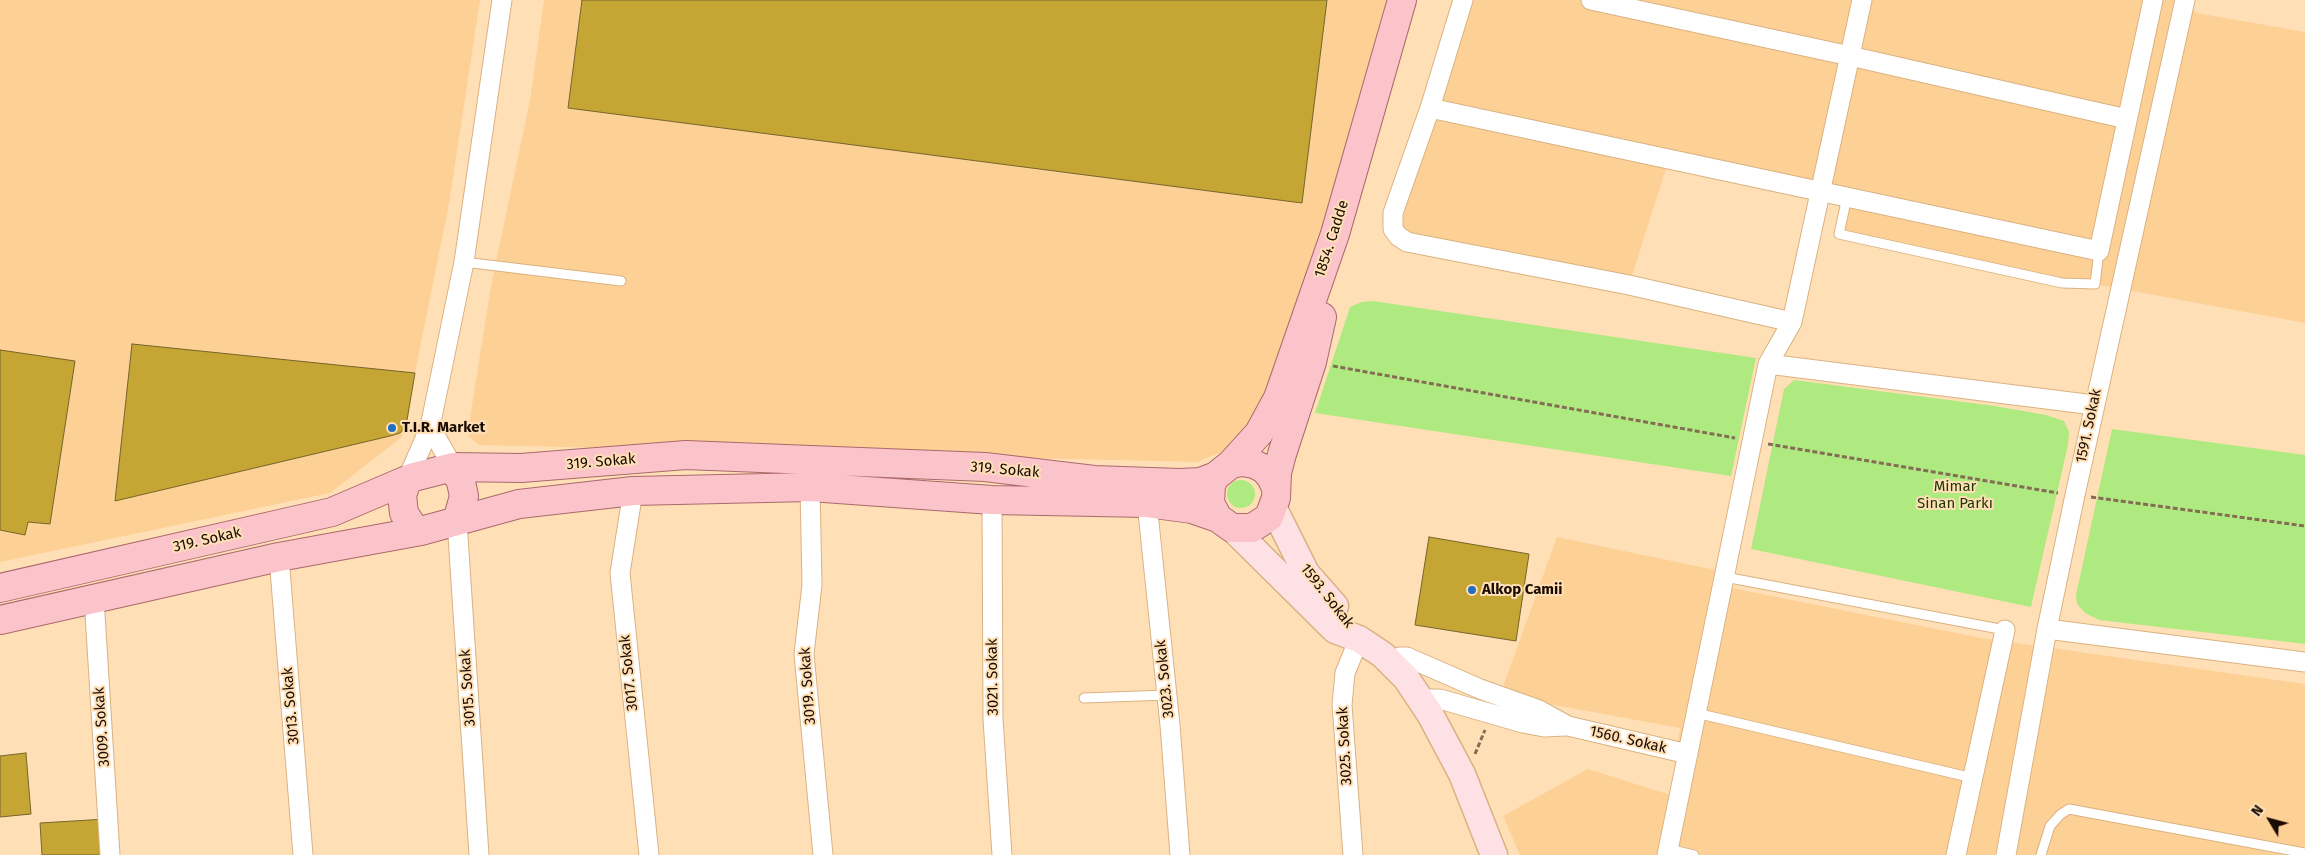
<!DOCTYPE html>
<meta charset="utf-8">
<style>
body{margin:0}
#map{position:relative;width:2305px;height:855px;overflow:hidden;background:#ffdfb6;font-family:"Fira Sans",sans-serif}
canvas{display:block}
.north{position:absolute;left:2245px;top:795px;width:50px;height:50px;-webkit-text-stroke:4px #ffdfb6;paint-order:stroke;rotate:307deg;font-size:14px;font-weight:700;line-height:20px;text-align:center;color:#190b00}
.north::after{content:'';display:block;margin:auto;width:18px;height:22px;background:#190b00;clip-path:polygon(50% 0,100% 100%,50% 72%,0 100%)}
</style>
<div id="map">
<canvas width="2305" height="855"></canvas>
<div class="north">N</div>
</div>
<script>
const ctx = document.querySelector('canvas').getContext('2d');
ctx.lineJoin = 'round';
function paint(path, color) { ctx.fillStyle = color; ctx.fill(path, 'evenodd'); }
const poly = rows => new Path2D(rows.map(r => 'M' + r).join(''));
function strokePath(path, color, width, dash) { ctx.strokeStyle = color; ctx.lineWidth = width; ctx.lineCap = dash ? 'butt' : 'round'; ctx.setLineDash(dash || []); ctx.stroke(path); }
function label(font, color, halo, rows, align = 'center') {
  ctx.font = font + ' "Fira Sans",sans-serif'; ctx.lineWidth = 4; ctx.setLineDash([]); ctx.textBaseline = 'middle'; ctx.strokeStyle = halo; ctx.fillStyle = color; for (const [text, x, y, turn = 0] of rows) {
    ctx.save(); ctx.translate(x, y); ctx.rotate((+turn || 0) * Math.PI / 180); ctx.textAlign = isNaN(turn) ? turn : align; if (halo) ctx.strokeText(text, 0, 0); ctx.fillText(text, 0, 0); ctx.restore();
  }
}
paint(poly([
 [0,0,480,0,449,204,402,437,330,493,0,562],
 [544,0,1392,0,1289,348,1244,433,1224,451,1197,462,479,445,468,436,470,418,491,286,530,100],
 [1463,0,2182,0,2197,13,2305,32,2305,323,2095,284,2062,283,1839,234,1847,197,1669,159,1629,285,1407,242,1393,213],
 [1557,537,1715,570,1712,584,1981,638,2305,684,2305,855,1520,855,1503,816,1588,769,1670,795,1680,728,1500,695]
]), '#fdd096');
paint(poly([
 [1373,301,1756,358,1731,476,1315,413,1350,307,1362,302],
 [1794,380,1995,406,2046,415,2064,421,2069,432,2068,445,2031,607,1751,549,1784,389],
 [2112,429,2305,455,2305,644,2099,620,2085,613,2077,604,2076,595],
 '1227 494a14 14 0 1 1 28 0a14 14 0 1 1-28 0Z'
]), '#afea81');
const building = poly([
 [582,0,1327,0,1302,203,568,108,582,0],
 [132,344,415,373,406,426,400,433,390,436,115,501,132,344],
 [0,350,75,361,50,524,28,522,25,535,0,530,0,350],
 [1429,537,1529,554,1516,641,1415,625,1429,537],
 [26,753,31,814,0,817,0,756,26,753],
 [106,819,108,855,42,855,40,823,106,819]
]);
paint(building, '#c5a534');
strokePath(building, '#76652b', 1);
const service = poly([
 [1847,197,1839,234,2062,283,2095,284,2099,251],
 [464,262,621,281],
 [1725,577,2005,630],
 [1084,698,1167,695],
 [1696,713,1973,778],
 [1668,849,1694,855],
 [2041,855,2050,826,2061,814,2069,809,2305,853]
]);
const minor = poly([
 [1463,0,1430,108,1393,213,1393,229,1398,236,1407,242,1629,285,1792,322],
 [1591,0,1850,56,2127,119],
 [1430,108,2099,251,2153,0],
 [1768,364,2094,405],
 [430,427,453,467],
 [407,480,430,427,464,262,502,0],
 [810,487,812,585,804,654,823,855],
 [633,491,620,573,649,855],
 [992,500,993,719,1002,855],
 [1147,503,1170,725,1180,855],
 [457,521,479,855],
 [279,557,303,855],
 [94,598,110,855],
 [2047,629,2305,662],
 [1390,662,1400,657,1407,657,1480,689,1539,710,1568,726,1688,754],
 [1423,703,1428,699,1440,699,1523,723,1544,727,1566,726],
 [1353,855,1342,705,1345,673,1359,639],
 [1667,855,1768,364,1792,322,1862,0],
 [1956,855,2005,630],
 [2006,855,2047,629,2075,495,2185,0]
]);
const secondary = poly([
 [1274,509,1306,573,1335,606],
 [1232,528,1335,630,1359,639,1383,655,1406,678,1430,714,1462,774,1494,855]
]);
const primary = poly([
 [1231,464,1259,433,1278,398,1335,234,1402,0],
 [453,467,461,482,464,496,457,521],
 [407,480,402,496,404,513,413,527,421,531],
 [1276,488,1271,477,1264,469,1254,464,1242,462,1231,464,1216,476,1211,484,1210,503,1218,518,1232,528,1252,528,1269,517,1276,498,1277,473,1282,454,1312,362,1322,317],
 [0,588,332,512,414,477,453,467,521,468,686,455,985,467,1094,480,1180,483,1200,482,1216,476],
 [0,620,279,557,421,531,519,504,633,491,810,487,992,500,1147,503,1192,509,1218,518]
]);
strokePath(service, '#dab281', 11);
strokePath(minor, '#dab281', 21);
strokePath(secondary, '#dab281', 29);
strokePath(primary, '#aa696c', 30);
strokePath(poly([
 [1333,366,1735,438],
 [1768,444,2058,493],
 [2091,497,2305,526],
 [1475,754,1485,730]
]), '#846d54', 3, [5, 2.5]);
strokePath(service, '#fff', 9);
strokePath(minor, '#fff', 19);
strokePath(secondary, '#fde1e4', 26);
strokePath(primary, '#fbc4ca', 28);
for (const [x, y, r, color] of [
 [392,428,5,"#216fbe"],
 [1472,590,5,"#216fbe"]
]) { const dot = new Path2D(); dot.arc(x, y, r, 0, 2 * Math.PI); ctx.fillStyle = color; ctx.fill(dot); strokePath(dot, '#ffdfb6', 2); }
label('15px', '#190b00', '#ffdfb6', [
 ["1854. Cadde",1332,239,-72],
 ["1591. Sokak",2089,426,-78],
 ["319. Sokak",601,462,-5],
 ["319. Sokak",1005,470,5],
 ["319. Sokak",207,540,-13],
 ["1593. Sokak",1327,596,52],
 ["3017. Sokak",629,673,-96],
 ["3021. Sokak",993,677,-91],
 ["3023. Sokak",1165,679,-96],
 ["3019. Sokak",808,686,-94],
 ["3015. Sokak",468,688,-94],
 ["3013. Sokak",291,706,-95],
 ["3009. Sokak",102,727,-94],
 ["1560. Sokak",1628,740,13],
 ["3025. Sokak",1345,746,-93]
]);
label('bold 15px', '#190b00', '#ffdfb6', [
 ["T.I.R. Market",402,428],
 ["Alkop Camii",1482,590]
], 'left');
label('15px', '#1d3505', '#ffdfb6', [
 ["Mimar",1955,487],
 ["Sinan Parkı",1955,504]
]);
</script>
